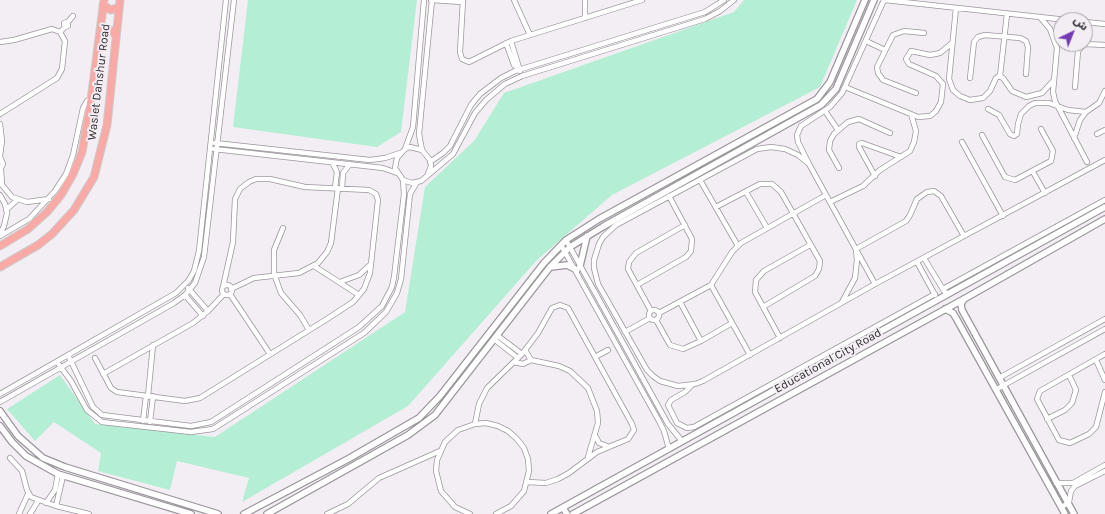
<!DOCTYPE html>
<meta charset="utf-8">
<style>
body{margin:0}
#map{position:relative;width:1105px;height:514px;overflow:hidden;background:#f3eef4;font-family:Karla,"Noto Sans Arabic",sans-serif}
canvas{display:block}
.north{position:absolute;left:1053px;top:12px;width:40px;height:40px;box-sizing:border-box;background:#f3eef4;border:1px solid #a4a0a5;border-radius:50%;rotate:43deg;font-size:11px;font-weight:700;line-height:16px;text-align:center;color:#2e2c2e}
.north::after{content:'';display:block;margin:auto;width:14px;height:18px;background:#743cb2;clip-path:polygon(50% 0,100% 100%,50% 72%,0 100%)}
</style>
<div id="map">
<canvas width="1105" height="514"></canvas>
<div class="north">ش</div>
</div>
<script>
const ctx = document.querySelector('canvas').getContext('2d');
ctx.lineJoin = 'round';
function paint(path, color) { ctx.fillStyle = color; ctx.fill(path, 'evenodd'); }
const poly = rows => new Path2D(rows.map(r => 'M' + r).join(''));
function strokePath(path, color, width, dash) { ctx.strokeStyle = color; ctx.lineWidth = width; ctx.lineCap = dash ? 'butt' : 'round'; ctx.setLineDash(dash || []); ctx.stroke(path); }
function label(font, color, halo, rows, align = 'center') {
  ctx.font = font + ' Karla,sans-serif'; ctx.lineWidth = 4; ctx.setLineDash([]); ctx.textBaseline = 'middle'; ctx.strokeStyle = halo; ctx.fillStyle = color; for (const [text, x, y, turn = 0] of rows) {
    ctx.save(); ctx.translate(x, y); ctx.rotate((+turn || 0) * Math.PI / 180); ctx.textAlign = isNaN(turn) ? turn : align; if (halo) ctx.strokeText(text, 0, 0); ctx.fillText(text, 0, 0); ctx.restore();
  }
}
paint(poly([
 [248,0,417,0,401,132,377,147,233,127],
 [744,0,857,0,820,87,612,195,537,260,408,406,242,502,249,478,177,461,170,490,98,471,101,453,54,422,35,441,7,409,60,375,95,424,215,437,405,312,425,187,474,141,504,93,734,12]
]), '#b4eed4');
const minor = poly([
 [431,0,463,2],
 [463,0,460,52,462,59,469,62,511,41,642,0],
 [514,0,530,35],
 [885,0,1067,20],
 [956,8,949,79,953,90,960,96,970,100,983,98,990,91,996,78,999,76,1003,78,1012,91,1026,97,1042,93,1054,80],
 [1040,17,1050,29,1057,48,1053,92,1055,101,1087,162],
 [585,18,585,0],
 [68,22,73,16],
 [1085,22,1105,24],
 [60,32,65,27,68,26,67,22,64,23,65,27],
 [511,41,520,71],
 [866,41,885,50],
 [0,42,14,40,52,29,60,32,65,41,62,69,57,78,0,114],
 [506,43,514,65,520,70],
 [1085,44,1105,45],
 [1000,76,1007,14],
 [970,78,974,42,978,37,985,35,1020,38,1026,41,1028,47,1026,74],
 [845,87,918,117,930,116,936,111,941,102,943,84,936,76,909,64,906,59,911,51,930,55,940,53,952,43],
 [1075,87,1078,51,1084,44],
 [916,93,883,80,878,73,877,67,893,35,904,31,924,33],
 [988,109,999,115,1010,134,1014,136,1017,134,1018,124,1021,114,1029,106,1035,103,1049,103,1068,110,1086,112],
 [825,111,838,130],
 [0,124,2,141,0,156],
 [1097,134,1105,130],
 [982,135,1005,177,1015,180,1051,161,1053,151,1041,129],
 [1074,138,1080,120,1086,112,1099,103,1105,91],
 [962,142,1003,216],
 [215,143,370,160,385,158,400,153],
 [214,149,383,168,397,173],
 [405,149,413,127,424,0],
 [422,150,410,147,405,149,397,158,395,168,403,180,412,183,421,181,427,176,431,166,430,160,422,150,419,134,432,0],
 [0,157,3,164,0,169],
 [332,162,337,172,335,188],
 [430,162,443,153,450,146,471,105,480,94,501,78,515,71,705,12,724,0],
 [809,164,798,155,785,149,771,147,757,149,616,225,603,237,599,244,594,260,594,268,598,284,647,370,653,376,660,381,678,386,695,384,703,381,875,284,1105,160],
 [839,168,829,150,830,141,834,134,848,122,859,119,890,133],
 [1,169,2,185,12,197,27,202,49,199],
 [1033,172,1045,193],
 [427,176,453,154,475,113,486,100,505,84,522,76,705,19,720,11,734,0],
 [875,176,859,147,859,144,862,143,901,157],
 [700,180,738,246],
 [342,188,343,173,350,164],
 [746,192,767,228],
 [0,195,5,204,7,213,4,226,0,234],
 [830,202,863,186,880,170,910,151,914,142,916,131,911,114],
 [716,207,760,184,772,184,781,192,820,261,819,269,815,276,763,307],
 [7,209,17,200],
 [283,228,274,250,274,274,281,293,300,315,309,330],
 [0,236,29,219,55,191,66,174,73,155,83,108,87,101,91,100],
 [566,240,668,424,682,441],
 [561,245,659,421,664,431,669,449],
 [924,258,944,291,948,294],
 [917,262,935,295],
 [314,266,359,295],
 [340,282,359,275,371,264],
 [875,284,809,164,798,142,797,135,801,126,830,107,842,93,884,0],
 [637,285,686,257,691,251,692,239,669,196],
 [711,285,750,355],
 '222 290a5 5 0 1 1 10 0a5 5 0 1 1-10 0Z',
 [188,288,208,311],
 [231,289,254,278,299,273,318,263,327,252,331,243,338,188],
 [943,289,1105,200],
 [230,294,270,354],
 [185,295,203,316],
 [680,302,701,341],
 [842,302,855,278,857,260,856,249,906,221,910,215,917,199,927,192,934,191,941,196,964,236],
 '649 315a5 5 0 1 1 10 0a5 5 0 1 1-10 0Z',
 [651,311,628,269,629,262,636,253,685,225],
 [659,313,711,285,732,252,741,243,826,195],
 [656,320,670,345,683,349,701,341,732,323],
 [625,332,650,318],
 [498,336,522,354],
 [780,338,755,292,756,280,764,271,810,245],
 [495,340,518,358],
 [525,350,531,360,559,366,570,371,588,388,597,411,598,423,588,457],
 [1105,354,1040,391,1037,399,1059,440,1070,443,1089,434,1096,427,1105,392],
 [68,355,93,407,102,415,191,426,211,422,359,327,382,306,392,287,394,277,404,194,403,180],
 [595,357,608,350],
 [95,358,111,388,117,392,185,401,200,398,327,319,353,302,359,295,364,289,370,273,378,200,376,194,369,190,305,187,270,179,256,179,249,182,240,189,235,199,233,242,223,287],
 [1096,360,1105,380],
 [57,362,71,381,87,410,102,422,191,432,213,429,364,333,386,312,397,293,401,279,410,194,417,182],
 [514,362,523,364,531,360],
 [103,374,193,323,208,311,224,294],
 [999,378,1105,319],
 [692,385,685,392,671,400,668,405,677,423,687,428,694,427,935,294],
 [997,389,1105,329],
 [0,394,176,293,189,280,194,271,199,251,226,0],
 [148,396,153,345],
 [0,402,174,303,185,295,195,283,204,257,234,0],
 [1047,419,1065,410,1072,403,1076,390,1069,375],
 [143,421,146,396],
 [150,422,153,396],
 [475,424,479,404,487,388,522,354,538,333,552,308,560,305,568,308,632,424,634,430,628,439,597,452,569,473,558,479,546,483,527,482],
 [596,437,599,443,607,446],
 [10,458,22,471,27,490,31,497,56,506,89,514],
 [1056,483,1073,483,1105,465],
 [46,503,55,490,58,474],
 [56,506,63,476],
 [1062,507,1069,502,1071,491,1075,486,1105,471],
 [19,514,28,494],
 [30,514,38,501],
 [327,514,348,504,379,478,440,451],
 [470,514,455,507,441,491,436,471,437,460,445,442,458,430,475,424,486,423,498,426,508,431,517,439,524,448,528,459,529,471,524,491,511,506,496,514]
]);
const tertiary = poly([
 [580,266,587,236],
 [551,267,567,265,577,270],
 [964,299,961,304,962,310,1074,514],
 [945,309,953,313,956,318,1065,514],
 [0,411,18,436,43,458,65,467,218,514],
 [0,426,12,442,26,456,58,474,191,514],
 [563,508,567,514],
 [244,514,348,459,419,418,440,396,544,263,566,240,599,219,817,99,830,82,865,0],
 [267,514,408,435,435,415,550,267,570,247,604,226,821,105,836,89,874,0],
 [551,514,1105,207],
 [573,514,964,299,1105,219]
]);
const primary = poly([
 [103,5,111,10,119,7],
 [100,33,109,29,116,35],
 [0,246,28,229,47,212,61,195,73,174,82,152,91,100,104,0],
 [0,267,38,245,52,234,74,210,94,177,107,125,120,0]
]);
strokePath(minor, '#9b969c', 6);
strokePath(tertiary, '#9b969c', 8);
strokePath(primary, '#cdcccd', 9);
strokePath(minor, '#fff', 4.5);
strokePath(tertiary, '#fff', 5.5);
strokePath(primary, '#f9a9a6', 7);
label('12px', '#2e2c2e', '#f3eef4', [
 ["Waslet Dahshur Road",99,82,-83],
 ["Educational City Road",828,361,-29]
]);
</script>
